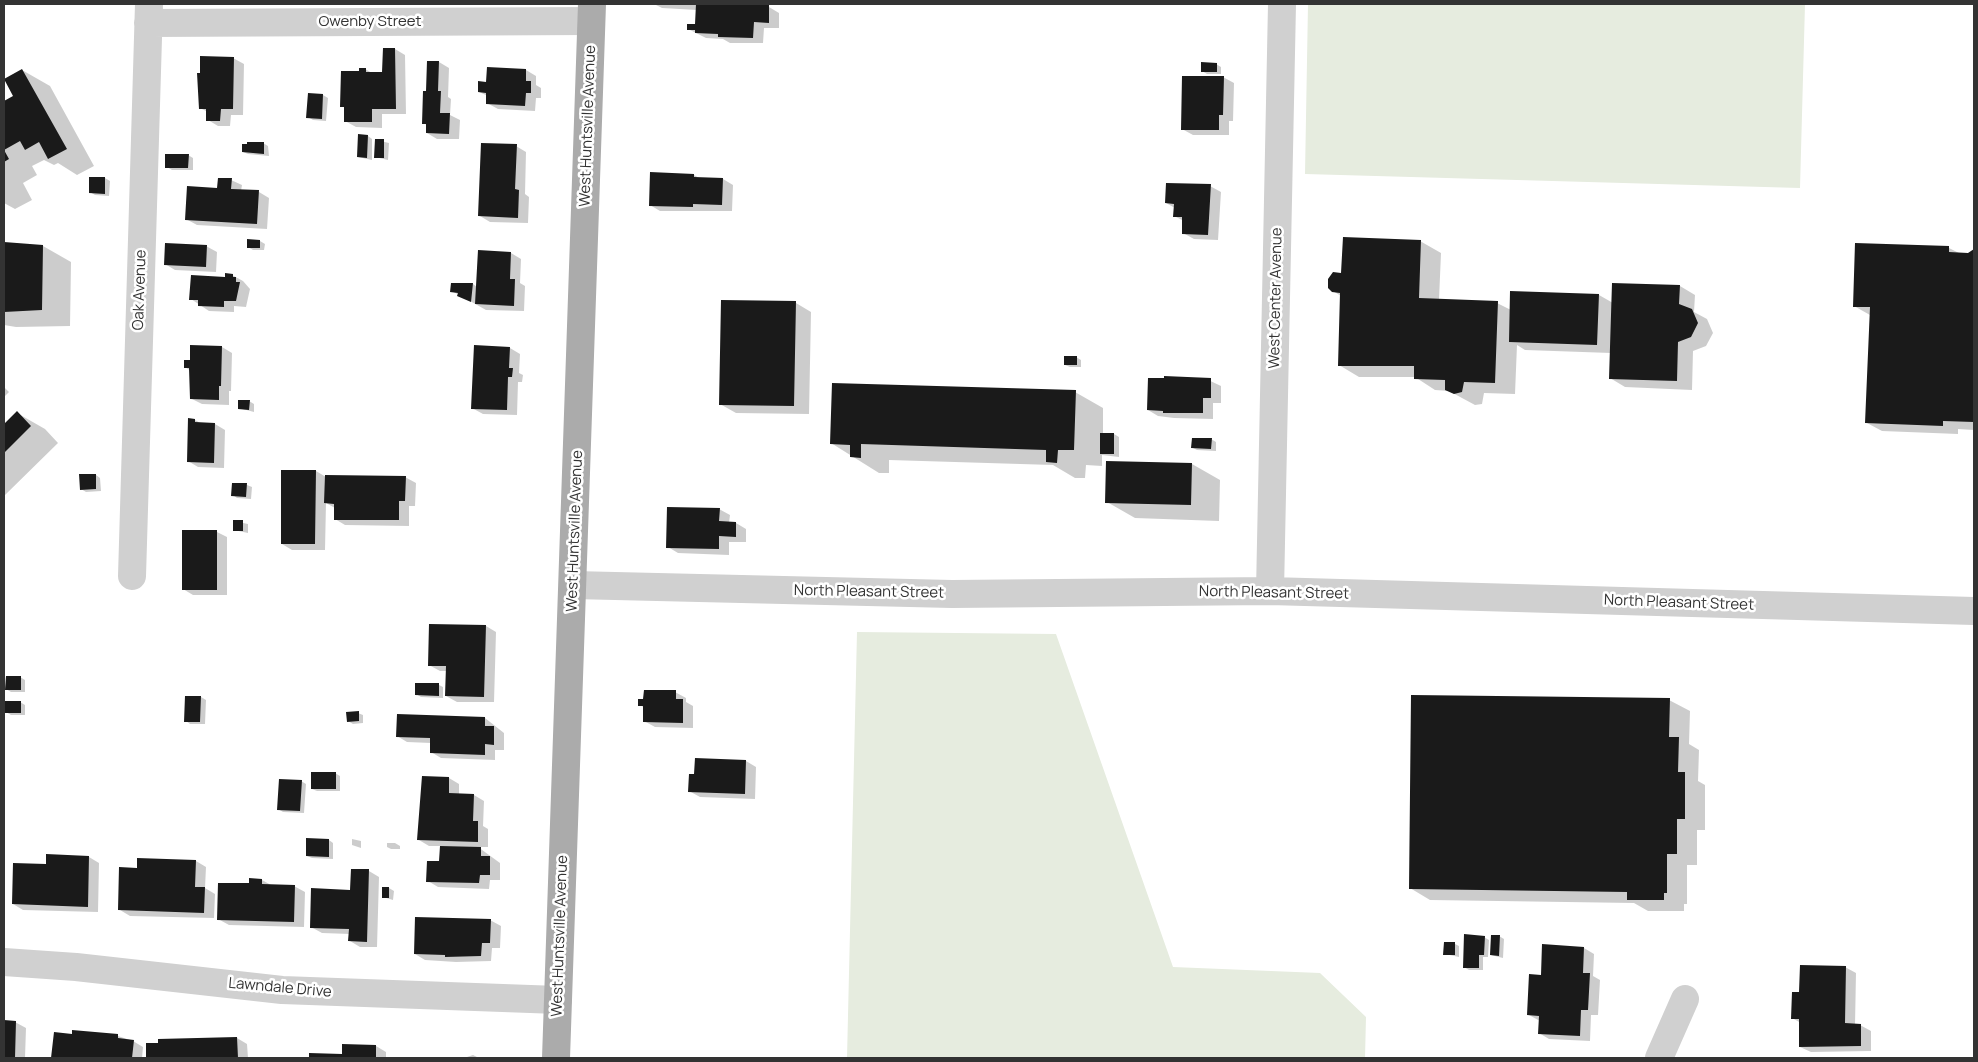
<!DOCTYPE html>
<style>
body{margin:0}
#map{position:relative;width:1978px;height:1062px;overflow:hidden;background:#fff;font-family:Manrope,sans-serif}
canvas{display:block}
.frame{position:absolute;inset:0;border:5px solid #333;pointer-events:none}
</style>
<div id="map">
<canvas width="1978" height="1062"></canvas>
<div class="frame"></div>
</div>
<script>
const ctx = document.querySelector('canvas').getContext('2d');
ctx.lineJoin = 'round';
function paint(path, color) { ctx.fillStyle = color; ctx.fill(path, 'evenodd'); }
const poly = rows => new Path2D(rows.map(r => 'M' + r).join(''));
function strokePath(path, color, width, dash) { ctx.strokeStyle = color; ctx.lineWidth = width; ctx.lineCap = dash ? 'butt' : 'round'; ctx.setLineDash(dash || []); ctx.stroke(path); }
function label(font, color, halo, rows, align = 'center') {
  ctx.font = font + ' Manrope,sans-serif'; ctx.lineWidth = 5; ctx.setLineDash([]); ctx.textBaseline = 'middle'; ctx.strokeStyle = halo; ctx.fillStyle = color; for (const [text, x, y, turn = 0] of rows) {
    ctx.save(); ctx.translate(x, y); ctx.rotate((+turn || 0) * Math.PI / 180); ctx.textAlign = isNaN(turn) ? turn : align; if (halo) ctx.strokeText(text, 0, 0); ctx.fillText(text, 0, 0); ctx.restore();
  }
}
paint(poly([
 [1308,4,1805,4,1800,188,1305,174],
 [857,632,1056,634,1173,967,1320,973,1366,1017,1365,1058,847,1058]
]), '#e6ecdf');
paint(poly([
 [654,4,726,4,726,7,769,7,779,13,779,28,764,28,763,43,730,43,723,39,706,38,688,29,696,25,697,10,662,8],
 [395,49,405,55,406,114,382,114,382,128,356,127,345,121,345,108,342,106,360,73,365,69,372,73,383,74],
 [233,58,244,64,243,115,231,115,230,126,218,126,208,120,208,112,200,108],
 [439,62,449,68,448,97,451,99,450,115,460,120,459,139,437,139,427,133,427,125,423,123,428,92],
 [1216,64,1221,67,1221,74,1207,74,1202,71],
 [489,68,526,70,536,76,536,85,541,88,541,98,536,98,535,111,498,109,487,103,488,96,479,92,488,83],
 [22,70,50,86,94,166,77,175,58,163,54,165,44,160,32,166,37,175,23,183,32,200,15,209,4,203,4,114,6,113,4,103,15,96],
 [1223,77,1234,83,1233,121,1229,121,1229,135,1193,135,1182,129],
 [309,94,323,95,328,98,326,121,313,120,308,117],
 [368,136,372,139,372,160,358,157],
 [376,140,389,143,388,160,375,157],
 [263,143,268,146,269,156,248,154,243,152],
 [516,146,526,152,525,194,529,197,528,223,490,222,480,216],
 [188,155,193,158,193,170,172,170,167,167],
 [694,175,699,178,723,179,733,185,732,211,660,211,650,205],
 [105,178,110,181,109,196,95,195,90,192],
 [231,180,242,185,241,191,259,192,269,198,267,229,197,225,186,219],
 [1210,186,1221,192,1218,240,1194,239,1183,233,1184,221,1174,216,1175,208,1166,203],
 [248,241,260,241,265,244,264,250,253,250,248,247],
 [1420,241,1441,253,1439,300,1497,303,1511,310,1599,295,1613,303,1680,286,1695,295,1694,312,1707,319,1713,333,1706,346,1693,351,1692,390,1625,387,1610,378,1611,353,1525,350,1517,345,1515,394,1484,393,1482,404,1475,405,1449,391,1435,390,1415,377,1359,377,1339,365,1341,296,1333,291,1342,274],
 [4,244,43,246,71,262,70,326,16,327,4,325],
 [1857,244,1949,248,1959,253,1968,254,1974,250,1974,430,1958,429,1958,434,1882,431,1867,423,1870,315,1854,306],
 [206,246,217,252,216,272,175,270,165,264],
 [479,251,511,253,521,259,520,283,525,286,524,311,486,310,452,291,452,284,473,284,477,287],
 [232,275,243,281,250,289,246,307,234,306,234,312,209,311,191,299],
 [796,303,811,312,809,414,736,413,720,404],
 [192,346,222,347,232,353,231,391,229,391,229,405,202,404,192,399,191,371,185,367,191,361],
 [510,348,520,354,519,373,523,375,522,382,518,382,517,415,483,414,472,408],
 [1076,357,1081,360,1081,367,1070,367,1065,365],
 [1204,378,1221,386,1221,403,1213,403,1213,419,1174,418,1158,416,1148,410,1149,379],
 [4,387,9,392,4,397],
 [1075,392,1103,408,1103,434,1114,434,1119,437,1119,457,1102,455,1102,466,1086,465,1085,478,1075,478,1053,465,889,460,889,473,879,473,831,443],
 [249,401,254,404,254,412,239,408],
 [17,413,45,429,58,443,4,496,4,422,6,423],
 [195,420,202,424,215,424,225,430,224,468,198,467,188,461],
 [1211,439,1216,442,1216,451,1197,450,1193,448],
 [1192,464,1220,480,1219,521,1135,518,1107,502],
 [316,471,326,477,405,477,416,483,415,506,409,506,409,526,345,525,335,519,335,508,326,503,325,550,292,550,282,544],
 [96,475,100,478,101,491,86,492,81,489],
 [233,484,247,485,252,487,251,499,237,498,233,495],
 [719,509,730,515,729,523,736,523,746,529,746,542,729,542,729,555,678,553,668,547],
 [234,521,248,524,248,533,234,530],
 [217,532,227,537,227,595,193,595,183,589],
 [486,626,496,632,494,702,457,702,446,696,447,671,440,671,429,665],
 [20,677,25,680,25,692,11,692,6,689],
 [439,685,443,687,443,698,421,697,416,694],
 [675,692,686,698,686,702,693,706,693,728,655,727,644,721,645,708,640,705],
 [201,697,206,700,205,724,190,724,186,721],
 [1669,700,1690,711,1689,744,1699,750,1698,781,1705,785,1705,830,1697,830,1697,865,1687,865,1687,904,1684,904,1684,911,1648,911,1634,903,1430,900,1410,888],
 [20,702,25,705,25,715,11,715,6,712],
 [358,713,363,715,363,723,353,724,348,721],
 [485,718,504,733,504,750,495,750,495,760,441,758,431,752,431,743,407,742,397,736],
 [696,759,746,761,756,767,755,799,700,797,689,791,695,776],
 [335,773,340,776,340,791,317,791,312,789],
 [449,778,459,784,459,795,474,795,484,801,483,826,488,829,488,847,478,847,500,863,500,880,490,880,489,889,438,887,428,881,441,862,441,846,429,846,419,840],
 [301,781,306,784,304,813,283,812,278,809],
 [352,839,361,841,361,848,352,845],
 [329,840,333,843,333,859,312,858,307,856],
 [387,843,395,843,400,846,400,849,391,849,387,847],
 [47,856,89,857,99,863,98,912,23,910,13,904,47,865],
 [196,861,206,867,205,888,215,894,214,918,130,916,120,910,138,869],
 [352,870,369,871,379,877,377,947,360,947,350,941,350,934,322,933,311,927,351,891],
 [262,880,271,885,294,886,305,892,304,927,229,925,218,919,250,885],
 [389,888,394,891,393,900,383,897],
 [490,920,501,926,500,948,492,948,491,961,456,962,425,960,415,954],
 [1499,936,1504,939,1503,958,1491,955],
 [1484,937,1489,940,1488,957,1483,957,1483,970,1469,970,1464,967],
 [1455,944,1459,946,1459,957,1445,954],
 [1584,948,1594,954,1593,976,1600,980,1598,1015,1591,1015,1590,1041,1549,1039,1539,1033,1540,1021,1529,1015,1542,976],
 [1845,967,1856,973,1855,1025,1860,1025,1871,1031,1871,1051,1811,1052,1800,1047,1801,1023,1792,1018,1801,993],
 [4,1022,15,1022,26,1028,25,1058,4,1058],
 [74,1031,118,1036,133,1041,143,1047,142,1058,53,1058,55,1033,74,1035],
 [237,1038,247,1044,248,1058,147,1058,147,1045,159,1044,159,1040],
 [343,1045,376,1046,386,1052,386,1058,310,1058,310,1054,343,1055],
 [473,1055,479,1058,464,1058]
]), '#0003');
paint(poly([
 [696,4,769,5,769,23,754,22,753,38,718,37,718,34,695,33,695,30,687,30,687,24,695,24],
 [383,48,395,48,396,109,372,109,372,122,344,122,344,107,340,107,341,71,359,71,359,68,366,68,366,72,382,72],
 [200,56,234,57,233,109,221,109,220,121,206,121,206,109,199,109,197,73,200,73],
 [427,61,439,61,438,91,441,91,440,113,450,113,449,134,426,133,426,124,422,124,423,91,426,91],
 [1201,62,1217,63,1217,72,1201,72],
 [487,67,526,69,526,81,531,81,531,93,526,93,525,106,486,104,486,93,478,92,478,81,486,82],
 [22,69,67,149,48,159,39,142,25,150,20,141,4,150,9,159,4,162,4,101,13,96,4,79],
 [1182,76,1224,76,1223,115,1219,115,1219,130,1181,130],
 [308,93,323,94,322,119,306,118],
 [358,134,368,135,367,158,357,157],
 [375,139,384,139,384,158,374,158],
 [247,142,264,142,264,154,242,152,242,144,247,144],
 [481,143,517,144,515,189,519,190,518,218,478,216],
 [165,154,189,154,188,168,165,168],
 [650,172,694,174,694,177,723,178,722,205,693,204,693,207,649,206],
 [89,177,105,177,105,194,89,193],
 [218,178,232,178,231,189,259,190,257,224,185,220,187,186,217,188],
 [1166,183,1211,184,1208,235,1182,234,1182,217,1173,217,1174,204,1165,203],
 [1343,237,1421,240,1419,298,1498,301,1495,383,1464,382,1462,392,1454,394,1445,390,1445,380,1414,379,1414,366,1338,366,1340,293,1332,292,1328,288,1328,279,1333,272,1341,273],
 [247,239,260,240,260,248,247,248],
 [4,242,43,245,42,310,4,312],
 [165,243,207,245,206,267,164,265],
 [1855,243,1949,246,1949,252,1968,253,1974,249,1974,422,1943,421,1943,426,1865,423,1870,307,1853,307],
 [478,250,511,252,510,279,515,279,514,306,475,304],
 [225,273,233,274,233,277,236,277,236,282,240,282,236,301,224,301,224,307,198,306,198,300,189,300,191,275,225,277],
 [451,283,473,283,471,302,457,296,458,293,450,292],
 [1612,283,1680,285,1679,304,1692,309,1698,323,1691,337,1678,342,1677,381,1609,379],
 [1510,291,1599,294,1597,345,1509,342],
 [721,300,796,301,794,406,719,405],
 [190,345,222,346,221,386,219,386,219,400,190,399,189,368,184,368,184,360,190,360],
 [474,345,510,347,509,368,513,368,512,377,508,377,507,410,471,409],
 [1064,356,1077,356,1077,365,1064,365],
 [1164,376,1211,378,1211,398,1203,398,1203,413,1163,413,1163,411,1147,410,1148,378,1164,378],
 [832,383,1076,390,1074,450,1058,450,1057,463,1046,462,1046,450,861,444,861,458,850,457,850,445,830,444],
 [238,400,250,400,249,410,238,409],
 [17,411,31,426,4,453,4,424],
 [188,418,195,419,195,422,215,423,214,463,187,462],
 [1100,433,1114,433,1114,454,1100,454],
 [1192,438,1212,438,1211,449,1191,448],
 [1106,461,1192,463,1191,505,1105,503],
 [281,470,316,470,315,544,281,544],
 [79,474,96,474,96,489,80,490],
 [325,475,406,476,405,501,399,501,399,520,334,520,334,504,324,503],
 [232,483,247,483,246,497,231,496],
 [667,507,720,508,719,521,736,522,736,537,719,536,719,549,666,548],
 [233,520,243,520,243,531,233,531],
 [182,530,217,530,217,590,182,590],
 [429,624,486,625,484,697,445,696,446,666,428,666],
 [6,676,21,676,21,690,5,690],
 [415,683,439,683,439,696,415,695],
 [644,690,676,690,676,699,683,699,683,723,643,722,643,706,638,706,638,699,643,699],
 [1411,695,1670,698,1669,737,1679,737,1678,772,1685,772,1685,819,1677,819,1677,854,1667,854,1667,893,1664,893,1664,900,1627,900,1627,892,1409,889],
 [185,696,201,696,200,722,184,722],
 [5,701,21,701,21,713,5,713],
 [359,711,359,721,347,722,346,712],
 [397,714,485,717,485,726,494,726,494,745,485,744,485,755,430,753,430,738,396,737],
 [695,758,746,760,745,794,688,792,689,774,694,774],
 [311,772,336,772,336,789,311,789],
 [422,776,449,777,449,793,474,794,473,821,478,821,478,842,417,840],
 [279,779,302,780,300,811,277,810],
 [306,838,329,839,329,857,306,856],
 [440,846,481,847,481,856,490,856,490,875,480,875,479,883,426,882,427,861,439,861],
 [46,854,89,856,88,907,12,904,13,863,46,864],
 [137,858,196,860,195,887,205,887,204,913,118,910,119,867,137,868],
 [351,869,369,869,367,942,348,941,349,929,310,928,311,888,350,890],
 [249,878,262,879,262,884,295,885,294,922,217,920,218,883,249,883],
 [382,887,389,887,389,898,382,898],
 [415,917,491,919,490,943,482,943,481,956,445,957,445,955,414,954],
 [1464,934,1485,936,1484,955,1479,955,1479,968,1463,968],
 [1491,935,1500,935,1499,956,1490,955],
 [1444,942,1455,942,1455,955,1443,955],
 [1542,944,1584,947,1583,973,1590,973,1588,1010,1581,1010,1580,1036,1538,1034,1539,1016,1527,1015,1529,974,1541,975],
 [1800,965,1846,966,1845,1023,1861,1024,1861,1046,1799,1047,1799,1019,1791,1019,1792,992,1799,992],
 [4,1020,16,1021,15,1058,4,1058],
 [72,1030,118,1034,118,1038,134,1040,132,1058,51,1058,54,1032,72,1034],
 [237,1037,238,1058,146,1058,146,1043,158,1043,158,1039],
 [342,1044,376,1045,376,1058,309,1058,309,1053,342,1054]
]), '#1a1a1a');
strokePath(poly([
 [148,23,591,21],
 [132,576,149,4],
 [573,585,952,594,1270,591,1974,611],
 [1270,591,1282,4],
 [4,962,76,967,282,990,558,1000],
 [1659,1058,1685,999]
]), '#d0d0d0', 28);
strokePath(poly([
 [556,1058,592,4]
]), '#ababab', 28);
label('15px', '#333', '#fff', [
 ["Owenby Street",370,22],
 ["West Huntsville Avenue",588,126,-88],
 ["Oak Avenue",140,290,-88],
 ["West Center Avenue",1276,298,-89],
 ["West Huntsville Avenue",575,531,-88],
 ["North Pleasant Street",869,592,1],
 ["North Pleasant Street",1274,593,1],
 ["North Pleasant Street",1679,603,2],
 ["West Huntsville Avenue",560,936,-88],
 ["Lawndale Drive",280,988,5]
]);
</script>
